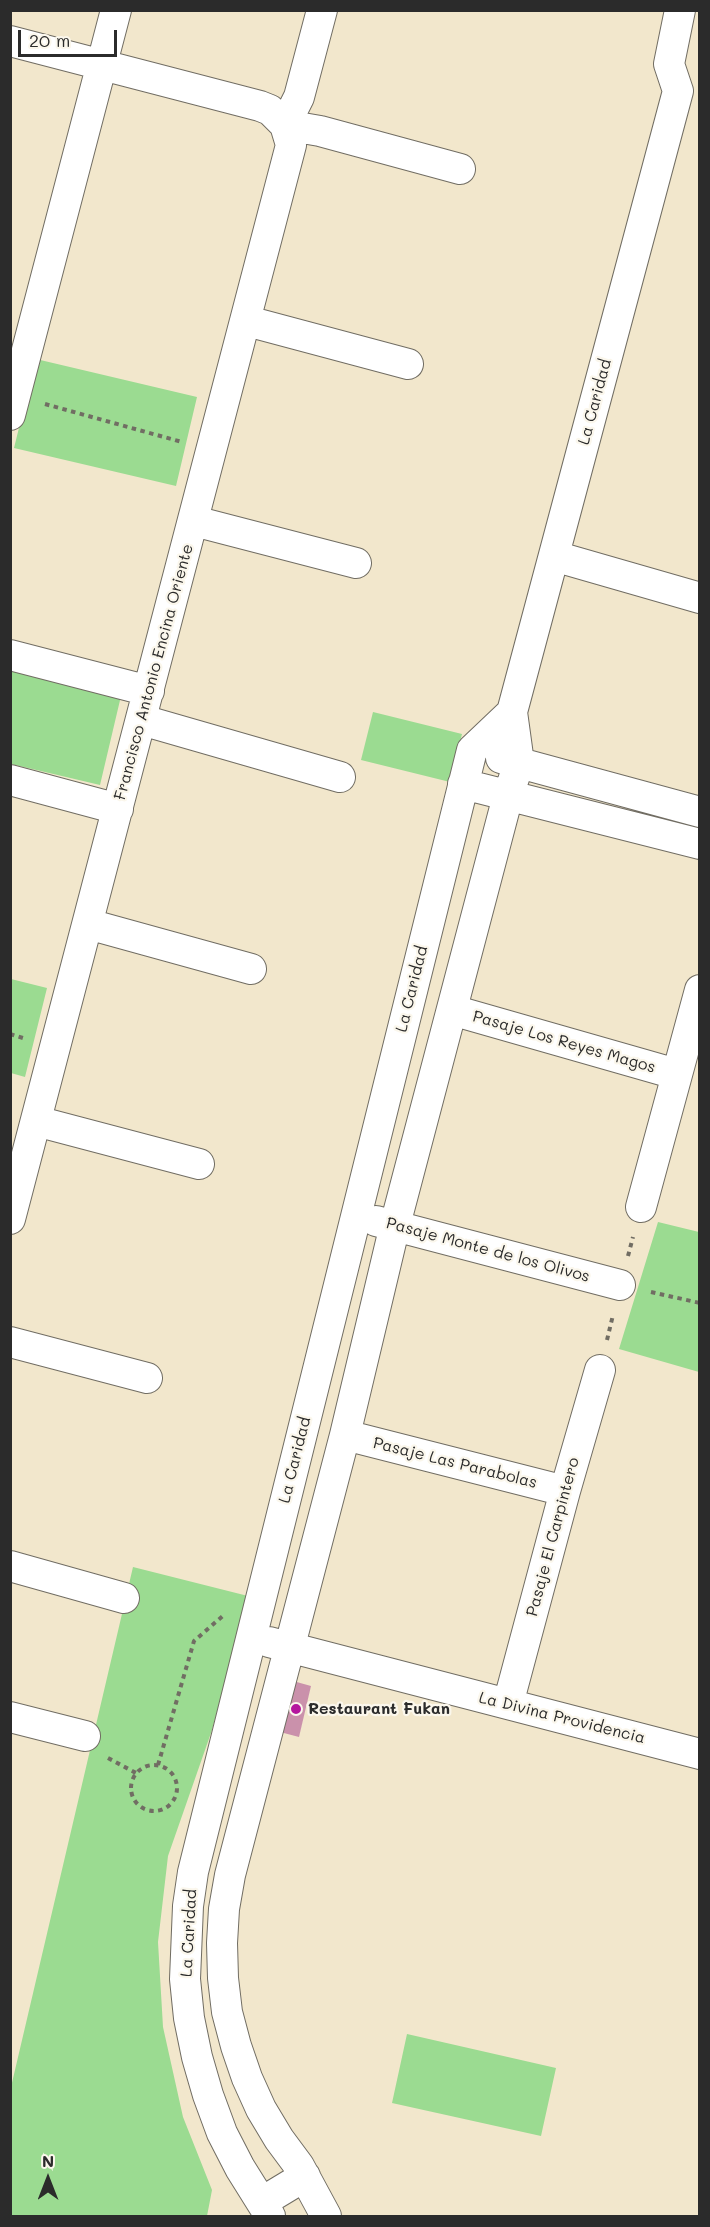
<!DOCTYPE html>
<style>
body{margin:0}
#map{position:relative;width:710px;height:2227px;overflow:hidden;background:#f2e7cc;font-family:Mali,sans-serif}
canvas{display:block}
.frame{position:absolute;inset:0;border:12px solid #2b2b2b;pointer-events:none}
.north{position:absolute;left:18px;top:2149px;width:60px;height:60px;-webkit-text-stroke:4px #fbf7ec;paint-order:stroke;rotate:0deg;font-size:16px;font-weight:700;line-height:24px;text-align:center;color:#2b2b2b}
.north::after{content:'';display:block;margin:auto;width:21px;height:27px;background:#2b2b2b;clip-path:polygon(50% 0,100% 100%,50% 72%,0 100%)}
.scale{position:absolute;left:18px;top:30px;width:99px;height:27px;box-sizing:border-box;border:3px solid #2b2b2b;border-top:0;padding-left:8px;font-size:18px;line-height:21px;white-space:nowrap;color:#2b2b2b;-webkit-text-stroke:4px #fbf7ec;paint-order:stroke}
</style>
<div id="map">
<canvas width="710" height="2227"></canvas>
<div class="frame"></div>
<div class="north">N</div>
<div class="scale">20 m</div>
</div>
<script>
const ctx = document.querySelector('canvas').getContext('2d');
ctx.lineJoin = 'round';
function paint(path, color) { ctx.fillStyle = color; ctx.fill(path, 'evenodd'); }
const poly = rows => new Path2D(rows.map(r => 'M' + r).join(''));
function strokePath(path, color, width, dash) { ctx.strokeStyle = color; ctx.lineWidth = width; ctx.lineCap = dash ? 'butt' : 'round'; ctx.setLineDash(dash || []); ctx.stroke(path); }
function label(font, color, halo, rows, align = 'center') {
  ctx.font = font + ' Mali,sans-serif'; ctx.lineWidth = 4.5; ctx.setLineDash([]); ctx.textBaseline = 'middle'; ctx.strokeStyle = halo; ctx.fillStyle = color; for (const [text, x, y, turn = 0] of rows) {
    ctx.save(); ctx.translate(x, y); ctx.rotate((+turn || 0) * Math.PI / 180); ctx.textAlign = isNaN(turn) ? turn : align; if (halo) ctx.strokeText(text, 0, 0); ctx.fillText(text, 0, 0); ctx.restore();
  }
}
paint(poly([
 [36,359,197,397,176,486,14,448],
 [11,670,121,696,100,785,11,764],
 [373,712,462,734,450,782,361,760],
 [11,979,47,988,25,1077,11,1073],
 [658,1222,699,1232,699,1372,619,1349],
 [133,1567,248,1596,212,1730,168,1856,158,1942,163,2027,183,2117,212,2190,207,2216,11,2216,11,2087],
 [407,2034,556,2068,541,2136,392,2103]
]), '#9bdb91');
paint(poly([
 [293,1681,311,1686,299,1737,280,1732]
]), '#ca91ab');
const street = poly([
 [10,41,260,106,270,110,285,125,291,145,10,1219],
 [678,91,669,64,680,10],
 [285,125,320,131,460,169],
 [285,125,299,97,322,10],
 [247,321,408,364],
 [10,415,116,10],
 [194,521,356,563],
 [554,556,700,598],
 [10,655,149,691],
 [142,720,340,777],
 [501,758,700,812],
 [10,780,118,809],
 [463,784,700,844],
 [88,924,251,969],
 [452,1010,676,1074],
 [36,1121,199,1164],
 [641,1207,700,990],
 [376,1221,620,1285],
 [10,1342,147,1378],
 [345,1435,565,1491],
 [10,1566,124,1598],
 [269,1642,700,1754],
 [508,1704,565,1491,600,1370],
 [10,1717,85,1736],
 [262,2202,305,2176],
 [270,2216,240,2168,222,2133,208,2095,197,2057,189,2018,185,1979,188,1906,193,1872,472,750,512,712],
 [326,2216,299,2166,279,2139,261,2109,247,2078,236,2046,227,2012,223,1978,222,1943,224,1909,230,1875,345,1435,395,1225,508,796,519,763,512,712,678,91]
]);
strokePath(street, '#716d63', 32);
strokePath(poly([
 [45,404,182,442],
 [10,1034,26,1039],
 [628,1256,633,1237],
 [651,1292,700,1303],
 [607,1340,613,1315],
 [108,1758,136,1773],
 '131 1788a23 23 0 1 1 46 0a23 23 0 1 1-46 0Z',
 [158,1765,194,1641,225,1614]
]), '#716d63', 4, [4.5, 4.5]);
strokePath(street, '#fff', 30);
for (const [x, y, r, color] of [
 [296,1709,6,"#b5179e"]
]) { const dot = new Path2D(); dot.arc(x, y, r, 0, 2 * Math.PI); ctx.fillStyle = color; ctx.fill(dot); strokePath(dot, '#fbf7ec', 2); }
label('16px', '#2b2b2b', '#fbf7ec', [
 ["La Caridad",595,402,-75],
 ["Francisco Antonio Encina Oriente",154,672,-75],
 ["La Caridad",412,989,-76],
 ["Pasaje Los Reyes Magos",564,1042,16],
 ["Pasaje Monte de los Olivos",488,1250,15],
 ["La Caridad",295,1460,-76],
 ["Pasaje Las Parabolas",455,1463,14],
 ["Pasaje El Carpintero",553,1537,-75],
 ["La Divina Providencia",562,1718,14],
 ["La Caridad",189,1933,-87]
]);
label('bold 16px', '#2b2b2b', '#fbf7ec', [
 ["Restaurant Fukan",308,1709]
], 'left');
</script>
